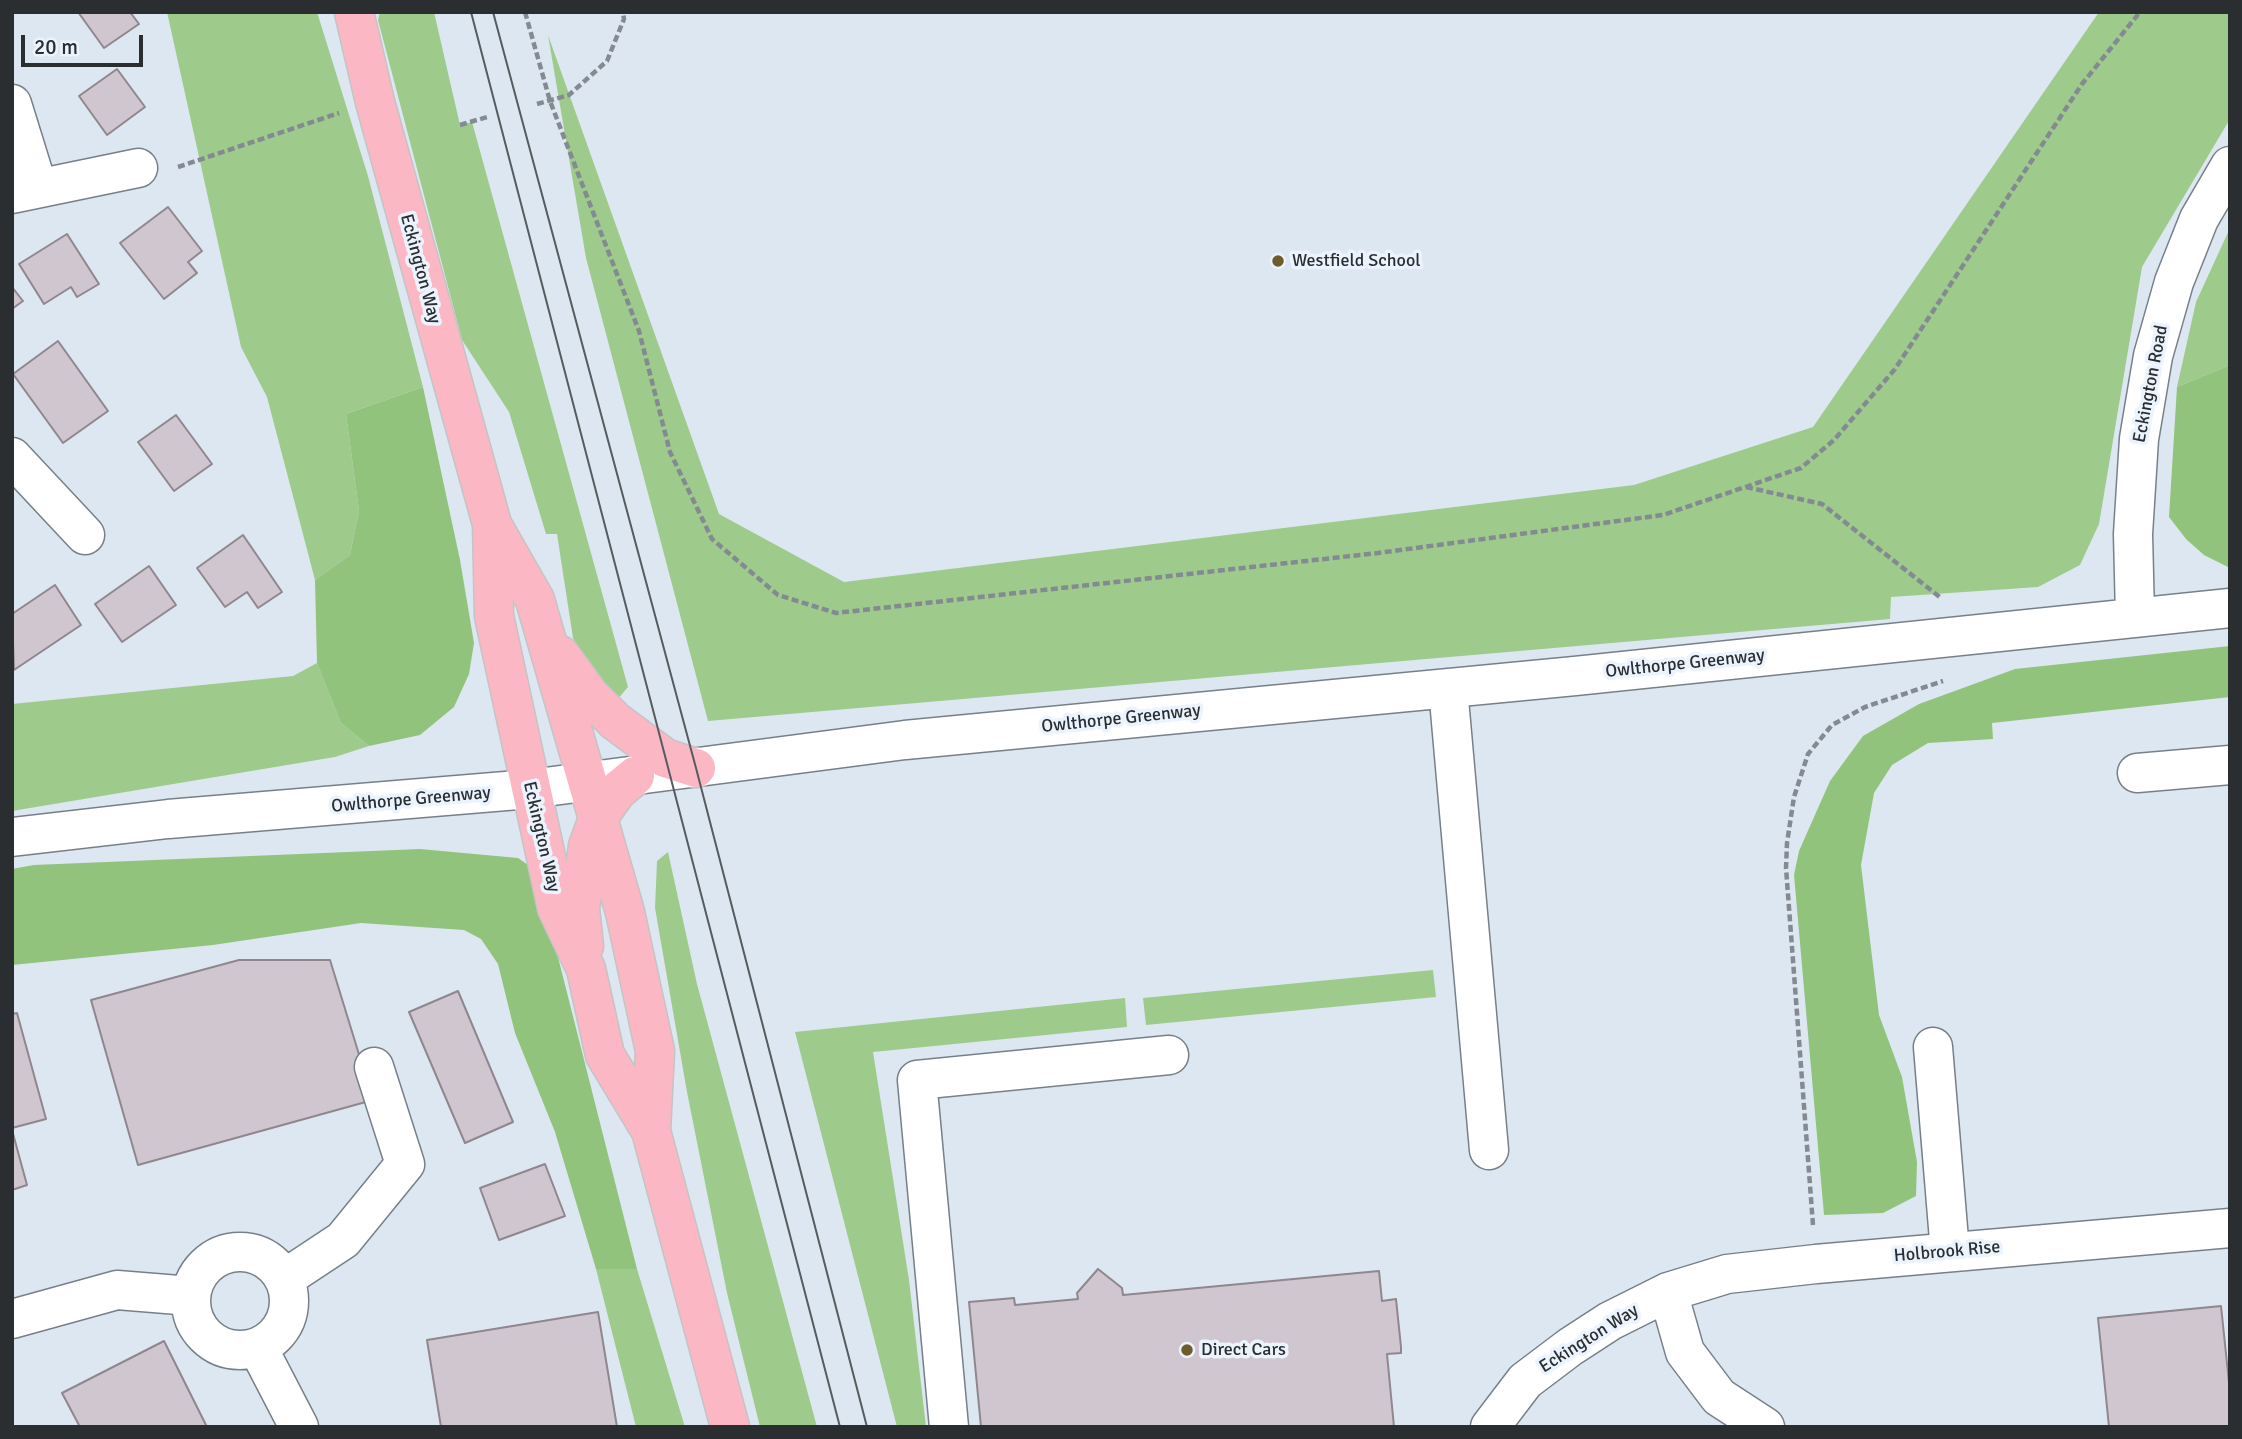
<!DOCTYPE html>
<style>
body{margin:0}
#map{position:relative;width:2242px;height:1439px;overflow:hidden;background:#dde7f1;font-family:Signika,sans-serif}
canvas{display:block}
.frame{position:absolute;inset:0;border:14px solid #2a2e31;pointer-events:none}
.scale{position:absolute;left:21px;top:35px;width:122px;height:32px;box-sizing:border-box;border:4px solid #2a2e31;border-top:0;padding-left:9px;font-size:21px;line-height:24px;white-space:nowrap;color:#2a2e31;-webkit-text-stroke:5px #ebf4fe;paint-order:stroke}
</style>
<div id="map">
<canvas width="2242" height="1439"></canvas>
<div class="frame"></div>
<div class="scale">20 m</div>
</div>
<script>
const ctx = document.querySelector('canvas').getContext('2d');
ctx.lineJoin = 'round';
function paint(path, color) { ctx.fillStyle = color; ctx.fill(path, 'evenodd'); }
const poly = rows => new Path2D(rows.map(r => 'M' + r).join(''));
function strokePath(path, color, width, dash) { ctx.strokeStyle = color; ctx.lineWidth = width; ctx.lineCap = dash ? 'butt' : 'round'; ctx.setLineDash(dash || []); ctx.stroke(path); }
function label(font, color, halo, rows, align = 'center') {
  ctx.font = font + ' Signika,sans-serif'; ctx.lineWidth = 7; ctx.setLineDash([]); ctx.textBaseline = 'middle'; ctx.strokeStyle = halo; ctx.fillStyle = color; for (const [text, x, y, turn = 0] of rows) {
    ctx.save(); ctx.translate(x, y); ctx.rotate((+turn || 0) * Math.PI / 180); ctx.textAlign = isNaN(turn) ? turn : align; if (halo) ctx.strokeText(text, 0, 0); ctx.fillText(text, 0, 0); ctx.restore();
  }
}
paint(poly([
 [167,12,317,12,368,176,423,387,346,414,359,511,350,555,315,580,267,397,241,347],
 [380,12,434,12,460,125,472,122,628,687,616,701,592,681,573,638,557,534,546,534,509,412,462,340,378,20],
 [2099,12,2230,12,2230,119,2142,267,2099,524,2080,565,2038,587,1891,597,1890,619,708,721,586,258,548,35,719,514,844,582,1634,485,1813,427],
 [2230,228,2230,365,2177,387,2196,302],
 [317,663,341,723,369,746,335,757,12,811,12,704,293,676],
 [668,852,697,984,817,1427,760,1427,727,1293,687,1092,655,908,657,861],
 [1433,970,1436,997,1146,1025,1143,998],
 [1125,998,1127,1027,873,1052,909,1280,926,1427,897,1427,795,1032],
 [596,1269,637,1269,685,1427,636,1427]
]), '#9ecb8c');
paint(poly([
 [2230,365,2230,568,2204,555,2186,539,2169,517,2177,387],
 [423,387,460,560,474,643,469,674,454,707,420,735,369,746,341,723,317,663,315,580,350,555,359,511,346,414],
 [2230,646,2230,697,1992,723,1993,739,1928,743,1892,765,1874,793,1861,865,1879,1015,1902,1077,1917,1162,1916,1196,1883,1213,1824,1215,1794,875,1799,851,1830,781,1863,736,1919,704,2015,669],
 [420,849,518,858,531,867,541,890,637,1269,596,1269,555,1132,515,1033,498,964,481,939,464,930,361,923,213,945,12,965,12,869,34,865]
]), '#91c37d');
const building = poly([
 [78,12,130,12,139,24,104,48,78,12],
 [117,69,145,107,107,135,79,96,117,69],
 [168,207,202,251,188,262,197,273,164,299,120,243,168,207],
 [67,234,99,284,77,297,71,287,44,304,19,264,67,234],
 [12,287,23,301,12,309,12,287],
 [58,341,108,411,63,443,13,374,58,341],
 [176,415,212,464,174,491,138,442,176,415],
 [243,535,282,592,258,608,247,592,225,607,197,568,243,535],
 [149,566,176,605,122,642,95,604,149,566],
 [55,585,81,625,14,670,12,614,55,585],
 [239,960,330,960,373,1100,138,1165,91,1000,239,960],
 [458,991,513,1122,465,1143,409,1012,458,991],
 [17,1013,46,1119,12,1128,12,1014,17,1013],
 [12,1130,27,1185,12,1190,12,1130],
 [545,1164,565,1216,499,1240,480,1188,545,1164],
 [1098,1269,1122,1288,1123,1295,1379,1271,1382,1301,1396,1299,1401,1347,1401,1353,1387,1354,1394,1427,981,1427,969,1302,1014,1298,1015,1305,1078,1299,1077,1293,1098,1269],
 [2221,1306,2230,1392,2230,1427,2109,1427,2098,1318,2221,1306],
 [598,1312,617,1427,441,1427,427,1340,598,1312],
 [164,1341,207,1427,80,1427,62,1393,164,1341]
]);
paint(building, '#d0c6cf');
strokePath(building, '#90868e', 2);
const minor = poly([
 [12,104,38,188],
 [12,194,138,168],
 [12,457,85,535],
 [2135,617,2133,534,2139,439,2153,356,2174,282,2199,219,2230,166],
 [1448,688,1489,1150],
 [2137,773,2230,765],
 [12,837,168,819,530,789,905,740,1575,676,2230,608],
 [1933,1047,1950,1252],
 '191 1301a49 49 0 1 1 98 0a49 49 0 1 1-98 0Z',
 [284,1279,343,1240,405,1164,374,1067],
 [1668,1292,1685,1352,1719,1397,1765,1427],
 [12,1319,117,1290,191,1296],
 [258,1348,299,1427],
 [949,1427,917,1080,1169,1055],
 [1490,1427,1525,1381,1570,1347,1610,1321,1668,1292,1727,1274,1816,1264,2230,1228]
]);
const major = poly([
 [354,12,375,102,492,524,494,616,557,908,586,969,605,1055,651,1131,730,1427],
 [495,530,535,600,625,912,655,1051,651,1131],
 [560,655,590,696,615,721,665,758,696,768],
 [584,946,580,909,588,846,599,816,617,791,635,776]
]);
strokePath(minor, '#778088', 41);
strokePath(major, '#c3c4c5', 41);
strokePath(poly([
 [525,12,550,101,639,331,670,452,712,539,778,595,836,613,1378,553,1663,515,1801,468,1834,440,1895,369,2082,84,2140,12],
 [537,104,569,95,607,61,624,19,623,12],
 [460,125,487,117],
 [178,167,339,113],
 [1746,487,1822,504,1941,598],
 [1813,1225,1786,868,1787,843,1794,797,1808,754,1832,725,1865,707,1943,681]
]), '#838a91', 4.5, [7, 3.5]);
strokePath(minor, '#fff', 38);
strokePath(major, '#fbb8c4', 38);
strokePath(poly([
 [471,12,840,1427],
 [493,12,696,768,867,1427]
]), '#555b5f', 2);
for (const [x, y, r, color] of [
 [1278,261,7,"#6f5c2b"],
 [1187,1350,7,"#6f5c2b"]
]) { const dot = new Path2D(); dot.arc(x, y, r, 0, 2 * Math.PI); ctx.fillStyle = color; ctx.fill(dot); strokePath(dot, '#ebf4fe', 2.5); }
label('18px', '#2a2e31', '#ebf4fe', [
 ["Westfield School",1292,261],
 ["Direct Cars",1201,1350]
], 'left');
label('18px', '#2a2e31', '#ebf4fe', [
 ["Eckington Way",420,269,75],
 ["Eckington Road",2151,384,-79],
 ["Owlthorpe Greenway",1685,664,-6],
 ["Owlthorpe Greenway",1121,719,-6],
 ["Owlthorpe Greenway",411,800,-5],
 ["Eckington Way",541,837,77],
 ["Holbrook Rise",1947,1252,-5],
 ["Eckington Way",1589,1339,-32]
]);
</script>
